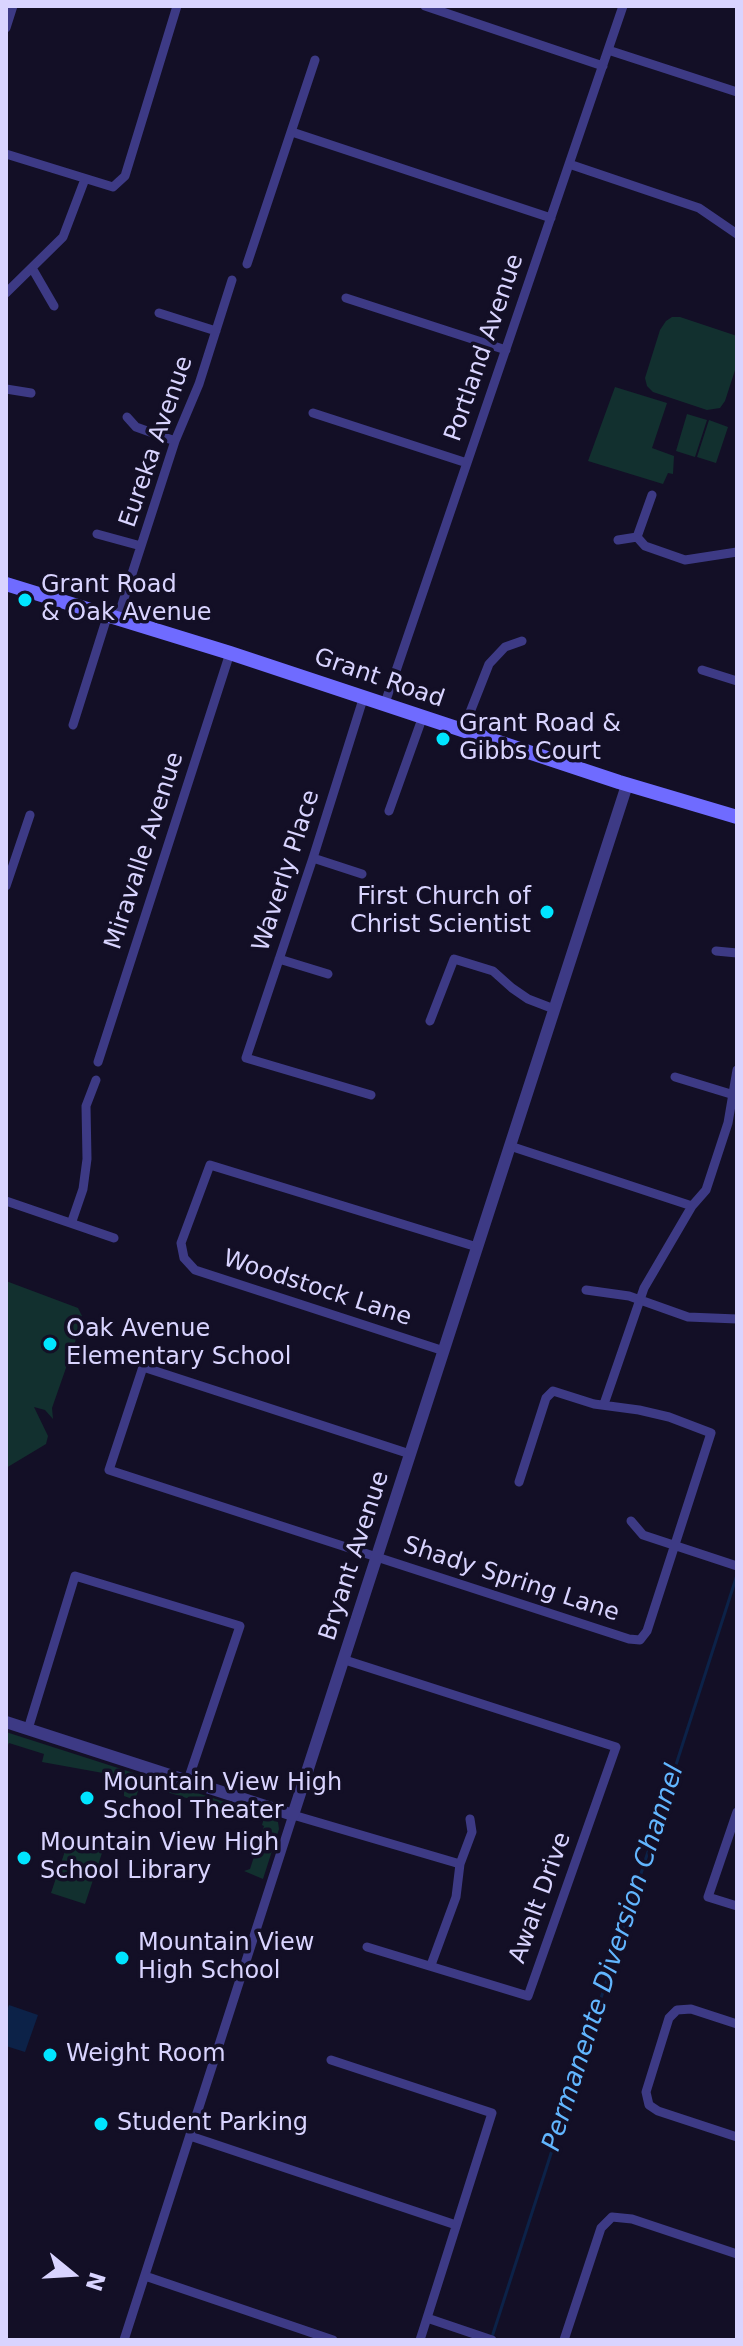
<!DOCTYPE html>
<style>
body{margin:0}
#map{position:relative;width:743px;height:2346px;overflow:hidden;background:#130f26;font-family:"DejaVu Sans",sans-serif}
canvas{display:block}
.frame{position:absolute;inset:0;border:8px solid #d9d4ff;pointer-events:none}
.north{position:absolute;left:32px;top:2234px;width:80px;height:80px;-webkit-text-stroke:6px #130f26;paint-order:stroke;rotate:108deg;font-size:22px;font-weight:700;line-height:32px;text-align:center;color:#d9d4ff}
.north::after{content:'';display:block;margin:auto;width:28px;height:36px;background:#d9d4ff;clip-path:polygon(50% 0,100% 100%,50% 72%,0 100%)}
</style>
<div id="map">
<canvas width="743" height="2346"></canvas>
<div class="frame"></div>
<div class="north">N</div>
</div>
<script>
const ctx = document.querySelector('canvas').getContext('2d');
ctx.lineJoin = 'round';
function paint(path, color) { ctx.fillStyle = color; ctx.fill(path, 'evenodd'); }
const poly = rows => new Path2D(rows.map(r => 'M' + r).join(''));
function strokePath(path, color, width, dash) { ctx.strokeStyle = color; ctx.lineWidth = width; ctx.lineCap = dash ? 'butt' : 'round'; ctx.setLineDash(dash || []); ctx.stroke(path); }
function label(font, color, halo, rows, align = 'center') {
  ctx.font = font + ' "DejaVu Sans",sans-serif'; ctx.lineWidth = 7; ctx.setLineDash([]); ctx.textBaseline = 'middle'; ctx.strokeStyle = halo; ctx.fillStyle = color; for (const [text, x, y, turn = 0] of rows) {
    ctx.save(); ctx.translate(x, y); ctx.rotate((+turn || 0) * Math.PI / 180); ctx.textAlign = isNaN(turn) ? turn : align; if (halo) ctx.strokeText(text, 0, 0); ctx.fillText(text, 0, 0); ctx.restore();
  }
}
paint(poly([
 [672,317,680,317,737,336,737,364,725,401,720,408,707,410,653,392,647,386,645,378,660,330,666,321],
 [615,387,667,403,652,448,674,456,673,474,668,473,663,484,588,461],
 [687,414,707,420,695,457,676,451],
 [709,420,728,427,716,463,697,457],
 [6,1281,78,1308,82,1316,69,1365,67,1365,52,1408,53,1419,45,1410,34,1407,48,1436,46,1444,6,1468],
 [6,1732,143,1776,135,1800,124,1796,124,1780,103,1773,42,1762,44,1754,9,1743,6,1749],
 [157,1780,253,1811,251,1818,154,1788],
 [265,1815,278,1822,279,1829,263,1879,244,1871,250,1869,264,1826,262,1825],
 [69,1839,103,1850,85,1904,51,1893]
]), '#12302f');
paint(poly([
 [9,2005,38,2015,25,2052,6,2046,6,2014]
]), '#0c2248');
strokePath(poly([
 [492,2337,737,1575]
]), '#0c2248', 3);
strokePath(poly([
 [425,6,603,66],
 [6,28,13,6],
 [608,50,737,92],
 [292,132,551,218],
 [6,154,113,187,125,176,177,6],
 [569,164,699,208,737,234],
 [247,264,315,60],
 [32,268,54,306],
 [6,293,63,237,85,179],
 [346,298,506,350],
 [159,313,216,331],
 [6,389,31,393],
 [313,413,467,463],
 [127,417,136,427,175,441],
 [97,534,141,546],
 [637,537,652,495],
 [618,540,637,537,645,546,685,560,737,552],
 [118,617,175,441,199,384,232,280],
 [702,670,737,681],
 [364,696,313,858,246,1058,371,1095],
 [385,703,623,6],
 [73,725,108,614],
 [463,730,489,664,505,647,522,641],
 [389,811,423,716],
 [313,858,362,874],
 [6,886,30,815],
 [716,951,737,953],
 [279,959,328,974],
 [430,1021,454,959,493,971,512,988,528,999,554,1009],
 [98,1062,230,653],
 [675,1077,734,1095],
 [510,1146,692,1206],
 [6,1201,114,1238],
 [72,1221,83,1189,87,1159,86,1106,96,1080],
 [586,1290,629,1296,688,1317,737,1319],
 [444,1351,195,1270,184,1258,181,1243,210,1165,477,1247],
 [604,1404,644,1288,692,1206,706,1190,728,1123,737,1070],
 [410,1454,143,1367,109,1470,629,1639,640,1640,647,1631,711,1433,669,1417,639,1410,594,1404,553,1391,546,1398,519,1482],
 [631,1521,643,1535,737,1566],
 [345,1660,616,1747,528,1996,367,1947],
 [28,1729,75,1576,240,1626,187,1783],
 [737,1812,708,1897,737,1906],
 [431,1965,456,1897,460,1864,472,1832,470,1819],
 [737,2024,691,2009,677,2010,669,2018,646,2092,649,2105,658,2111,737,2137],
 [331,2060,492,2113,420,2340],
 [190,2136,456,2225],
 [145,2276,333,2340],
 [427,2318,492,2340],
 [124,2340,293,1815,460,1864],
 [564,2340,601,2228,612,2217,632,2219,737,2254]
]), '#3d3a85', 9);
strokePath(poly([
 [6,1722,293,1815,627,785]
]), '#3d3a85', 12);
strokePath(poly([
 [6,584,230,653,619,782,737,817]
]), '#6f6bff', 14);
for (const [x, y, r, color] of [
 [25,600,8,"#00e5ff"],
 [443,739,8,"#00e5ff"],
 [547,912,8,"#00e5ff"],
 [50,1344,8,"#00e5ff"],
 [87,1798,8,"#00e5ff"],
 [24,1858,8,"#00e5ff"],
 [122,1958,8,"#00e5ff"],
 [50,2055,8,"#00e5ff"],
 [101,2124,8,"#00e5ff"]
]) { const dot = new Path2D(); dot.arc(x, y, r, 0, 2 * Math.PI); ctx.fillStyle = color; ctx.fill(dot); strokePath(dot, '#130f26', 3); }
label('24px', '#d9d4ff', '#130f26', [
 ["Portland Avenue",485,348,-71],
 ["Eureka Avenue",157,442,-71],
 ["Grant Road",379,679,19],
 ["Miravalle Avenue",145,851,-72],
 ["Waverly Place",287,871,-72],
 ["Woodstock Lane",317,1289,18],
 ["Bryant Avenue",355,1556,-72],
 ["Shady Spring Lane",511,1580,18],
 ["Awalt Drive",541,1898,-70]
]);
label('24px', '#d9d4ff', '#130f26', [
 ["Grant Road",41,586],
 ["& Oak Avenue",41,614],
 ["Grant Road &",459,725],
 ["Gibbs Court",459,753],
 ["First Church of",531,898,"right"],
 ["Christ Scientist",531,926,"right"],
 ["Oak Avenue",66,1330],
 ["Elementary School",66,1358],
 ["Mountain View High",103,1784],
 ["School Theater",103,1812],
 ["Mountain View High",40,1844],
 ["School Library",40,1872],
 ["Mountain View",138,1944],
 ["High School",138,1972],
 ["Weight Room",66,2055],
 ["Student Parking",117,2124]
], 'left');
label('italic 26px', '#62b6ff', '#130f26', [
 ["Permanente Diversion Channel",614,1958,-72]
]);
</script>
